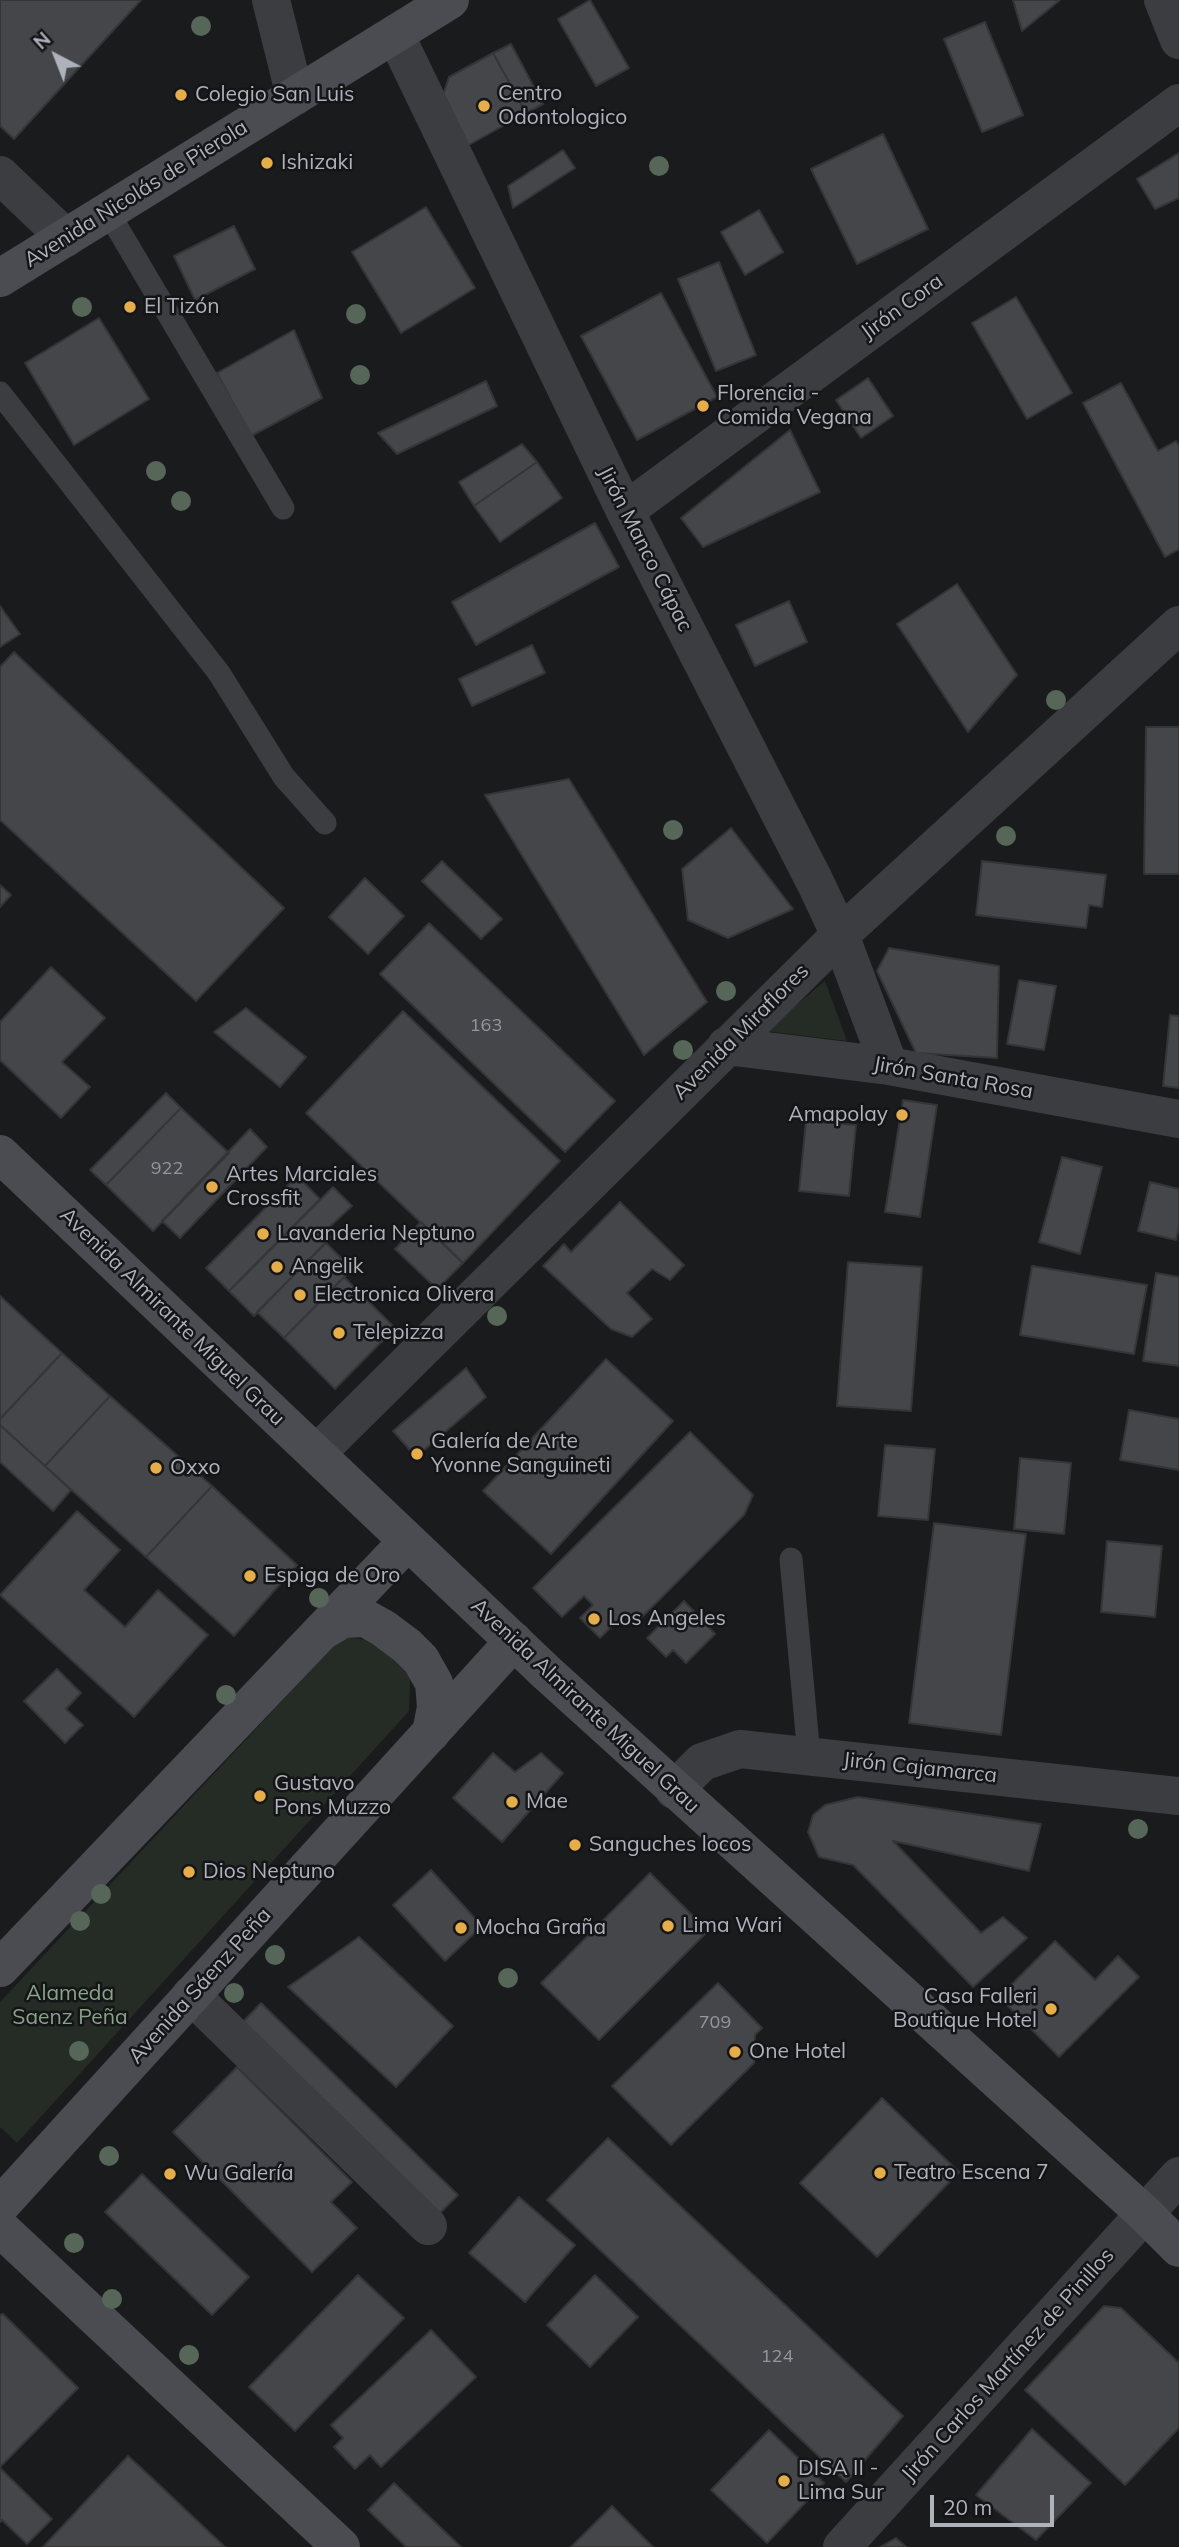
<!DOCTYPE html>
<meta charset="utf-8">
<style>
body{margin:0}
#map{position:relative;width:1179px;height:2547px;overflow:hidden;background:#1a1b1d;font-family:Mulish,sans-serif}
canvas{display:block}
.north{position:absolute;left:21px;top:21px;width:70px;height:70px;-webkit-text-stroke:5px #151518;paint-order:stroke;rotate:318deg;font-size:19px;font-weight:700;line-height:28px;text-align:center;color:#aeb2bb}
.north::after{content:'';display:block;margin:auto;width:24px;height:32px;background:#aeb2bb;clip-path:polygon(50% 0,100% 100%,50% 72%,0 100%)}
.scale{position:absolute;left:930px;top:2495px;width:124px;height:32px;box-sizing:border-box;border:4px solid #aeb2bb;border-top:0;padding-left:9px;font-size:21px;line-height:24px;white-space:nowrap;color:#aeb2bb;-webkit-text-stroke:5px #151518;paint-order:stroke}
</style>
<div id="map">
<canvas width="1179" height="2547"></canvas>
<div class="north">N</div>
<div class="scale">20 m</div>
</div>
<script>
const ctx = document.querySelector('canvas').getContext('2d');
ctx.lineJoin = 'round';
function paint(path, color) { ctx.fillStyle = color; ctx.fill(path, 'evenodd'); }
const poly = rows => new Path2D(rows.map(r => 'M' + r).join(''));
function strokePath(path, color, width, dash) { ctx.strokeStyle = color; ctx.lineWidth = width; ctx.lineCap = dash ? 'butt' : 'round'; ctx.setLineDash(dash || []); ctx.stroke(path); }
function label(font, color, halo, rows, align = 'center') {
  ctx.font = font + ' Mulish,sans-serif'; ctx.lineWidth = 5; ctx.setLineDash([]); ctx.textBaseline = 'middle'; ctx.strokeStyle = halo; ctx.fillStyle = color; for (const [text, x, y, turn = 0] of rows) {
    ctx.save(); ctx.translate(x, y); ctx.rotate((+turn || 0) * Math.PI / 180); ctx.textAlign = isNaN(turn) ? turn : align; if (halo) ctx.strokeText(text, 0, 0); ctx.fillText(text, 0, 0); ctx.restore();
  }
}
paint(poly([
 [825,981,847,1041,765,1031],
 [342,1637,378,1641,410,1677,409,1711,17,2143,0,2127,0,2002]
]), '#252c25');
const building = poly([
 [0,0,141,0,14,139,0,126,0,0],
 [590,0,629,68,596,86,558,19,590,0],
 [1013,0,1060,0,1022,31,1013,0],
 [985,22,1023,115,982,132,944,39,985,22],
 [511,44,543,104,526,113,493,53,511,44],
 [493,53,526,113,467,146,442,98,449,77,493,53],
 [883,134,928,229,857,264,811,169,883,134],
 [563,150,575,168,513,208,508,186,563,150],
 [1179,153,1179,198,1155,209,1137,179,1179,153],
 [426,207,475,288,401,333,352,252,426,207],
 [759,210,783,252,745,275,721,232,759,210],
 [234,226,255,269,195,300,174,256,234,226],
 [719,262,756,355,716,371,678,279,719,262],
 [661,293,717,397,637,440,581,336,661,293],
 [1016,297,1072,393,1027,419,972,323,1016,297],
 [99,318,149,399,74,445,25,363,99,318],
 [294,330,322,398,251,436,217,373,294,330],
 [868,378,893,416,861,438,836,400,868,378],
 [486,381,497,406,397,454,378,433,486,381],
 [1121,383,1158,451,1176,441,1179,446,1179,549,1165,557,1083,403,1121,383],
 [790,430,820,492,703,547,681,518,790,430],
 [522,444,537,462,474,506,459,482,522,444],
 [537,462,562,498,500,542,474,506,537,462],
 [595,523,619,567,476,645,452,602,595,523],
 [957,584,1017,675,968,732,897,624,957,584],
 [789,601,807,642,755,666,736,625,789,601],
 [0,606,20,634,0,647,0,606],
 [532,645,545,673,472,706,459,679,532,645],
 [14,652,284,908,196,1001,0,820,0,667,14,652],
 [1146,727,1179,727,1179,874,1144,874,1146,727],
 [569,779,707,1002,644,1055,485,795,569,779],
 [731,828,793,909,728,938,688,920,682,869,731,828],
 [442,861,502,919,481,939,422,881,442,861],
 [982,861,1106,875,1102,907,1089,905,1086,928,976,915,982,861],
 [365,878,404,916,368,954,329,917,365,878],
 [0,885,11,895,0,907,0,885],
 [429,923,615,1101,565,1152,380,974,429,923],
 [889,948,999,966,997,1058,916,1053,877,971,889,948],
 [51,967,105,1018,62,1062,90,1087,61,1118,0,1060,0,1022,51,967],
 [1019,980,1056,986,1044,1050,1007,1044,1019,980],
 [246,1008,306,1057,280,1087,214,1032,246,1008],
 [403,1011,560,1161,463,1263,306,1113,403,1011],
 [1170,1015,1179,1016,1179,1088,1163,1086,1170,1015],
 [166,1093,181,1108,106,1185,90,1170,166,1093],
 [903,1100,937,1105,920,1217,885,1212,903,1100],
 [181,1108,229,1153,153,1231,106,1185,181,1108],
 [806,1121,856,1125,849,1196,799,1191,806,1121],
 [250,1129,267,1147,180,1238,162,1221,250,1129],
 [1062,1157,1102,1167,1080,1254,1039,1242,1062,1157],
 [297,1176,320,1199,229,1291,206,1268,297,1176],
 [1150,1182,1179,1189,1179,1227,1176,1240,1138,1231,1150,1182],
 [333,1187,352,1206,325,1231,331,1237,254,1316,229,1291,333,1187],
 [620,1202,684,1265,670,1280,652,1269,627,1293,652,1319,632,1337,611,1329,543,1266,564,1244,571,1252,620,1202],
 [421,1222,463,1263,437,1289,395,1249,421,1222],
 [326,1243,352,1269,284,1338,257,1312,326,1243],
 [848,1262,922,1267,911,1411,837,1406,848,1262],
 [1032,1266,1147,1285,1134,1354,1020,1335,1032,1266],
 [1156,1273,1179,1277,1179,1366,1143,1361,1156,1273],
 [344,1277,395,1328,335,1389,284,1338,344,1277],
 [0,1296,62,1353,0,1419,0,1296],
 [62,1353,110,1396,45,1466,0,1425,0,1419,62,1353],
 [606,1359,673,1421,551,1554,483,1491,606,1359],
 [466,1368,486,1397,416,1457,393,1431,466,1368],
 [110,1396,212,1486,146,1557,45,1466,110,1396],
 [1129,1410,1179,1419,1179,1470,1120,1460,1129,1410],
 [0,1425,71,1490,53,1511,0,1462,0,1425],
 [690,1432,753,1495,744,1515,634,1625,624,1614,600,1638,580,1618,593,1605,584,1596,562,1617,533,1588,690,1432],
 [885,1445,935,1449,928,1520,878,1516,885,1445],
 [1020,1458,1071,1463,1064,1534,1014,1529,1020,1458],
 [212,1486,297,1565,234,1636,146,1557,212,1486],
 [77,1511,120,1550,84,1590,125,1627,158,1590,208,1635,134,1717,0,1595,77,1511],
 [934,1523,1026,1534,1001,1735,909,1723,934,1523],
 [1107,1541,1162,1546,1155,1617,1101,1612,1107,1541],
 [684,1601,715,1634,686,1663,673,1650,666,1657,647,1638,684,1601],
 [57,1669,81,1693,66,1709,83,1725,65,1743,24,1701,57,1669],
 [493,1753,515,1772,541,1753,563,1773,502,1842,453,1798,493,1753],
 [858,1797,1041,1824,1029,1871,893,1841,981,1933,1003,1917,1027,1938,973,1987,853,1865,819,1857,808,1832,813,1815,825,1805,858,1797],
 [431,1870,482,1926,445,1961,393,1905,431,1870],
 [650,1873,708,1931,599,2040,541,1983,650,1873],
 [359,1937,453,2026,396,2087,288,1987,359,1937],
 [1055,1941,1095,1980,1118,1956,1139,1977,1059,2057,999,1997,1055,1941],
 [718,1983,762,2028,755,2035,754,2063,671,2145,612,2086,718,1983],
 [261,2003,458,2195,437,2216,240,2025,261,2003],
 [237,2067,352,2182,331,2202,357,2228,312,2272,173,2132,237,2067],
 [882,2098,959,2172,877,2257,800,2183,882,2098],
 [608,2138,903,2416,846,2482,547,2200,608,2138],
 [142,2174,249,2277,212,2315,105,2212,142,2174],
 [519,2197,575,2245,525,2302,469,2253,519,2197],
 [358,2275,404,2318,295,2431,249,2387,358,2275],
 [595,2275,638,2317,590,2367,547,2325,595,2275],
 [1104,2306,1121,2308,1179,2363,1179,2428,1125,2485,1025,2390,1104,2306],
 [3,2314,78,2388,0,2467,0,2315,3,2314],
 [431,2330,476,2377,381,2467,370,2455,355,2469,334,2447,343,2438,331,2425,431,2330],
 [1032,2429,1091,2483,1036,2540,976,2495,1032,2429],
 [769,2430,824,2483,767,2543,711,2490,769,2430],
 [128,2456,152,2478,225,2547,43,2547,128,2456],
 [0,2468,52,2519,27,2544,2,2520,0,2522,0,2468],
 [394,2483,461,2547,406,2547,368,2510,394,2483],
 [612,2506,653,2547,571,2547,612,2506],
 [896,2538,906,2547,880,2547,896,2538]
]);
paint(building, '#454649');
strokePath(building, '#353538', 2);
strokePath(poly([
 [108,212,283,508],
 [0,393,219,673,284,777,325,823],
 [791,1559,809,1756]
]), '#3c3d41', 23);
strokePath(poly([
 [271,0,295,96],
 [1163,0,1179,40],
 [395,34,625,511,815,882,840,935,889,1066],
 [0,175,66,238],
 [625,511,1179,103],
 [726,1046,889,1066,1179,1119],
 [316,1454,840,935,1179,625],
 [674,1790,702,1762,740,1749,1179,1796],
 [191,1995,428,2226],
 [842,2547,1179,2176]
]), '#3c3d41', 38);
strokePath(poly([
 [0,278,450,0],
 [0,1154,547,1673,1145,2214,1179,2248],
 [321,1632,343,1619,365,1618,383,1628,407,1646,421,1660,434,1683,436,1707,431,1733],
 [0,1968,407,1542],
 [0,2206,514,1641],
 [0,2228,341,2547]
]), '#4a4c51', 38);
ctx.fillStyle = '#566658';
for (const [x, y] of [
 [201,26],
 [659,166],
 [82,307],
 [356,314],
 [360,375],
 [156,471],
 [181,501],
 [1056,700],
 [673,830],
 [1006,836],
 [726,991],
 [683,1050],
 [497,1316],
 [319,1598],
 [226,1695],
 [1138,1829],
 [101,1894],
 [80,1921],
 [275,1955],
 [508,1978],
 [234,1993],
 [79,2051],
 [109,2156],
 [74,2243],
 [112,2299],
 [189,2355]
]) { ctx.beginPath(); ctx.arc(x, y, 10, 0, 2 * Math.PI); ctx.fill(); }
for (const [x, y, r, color] of [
 [181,95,7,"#e5ae4a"],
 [484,106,7,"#e5ae4a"],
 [267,163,7,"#e5ae4a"],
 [130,307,7,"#e5ae4a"],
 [703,406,7,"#e5ae4a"],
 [902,1115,7,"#e5ae4a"],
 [212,1187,7,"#e5ae4a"],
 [263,1234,7,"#e5ae4a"],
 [277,1267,7,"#e5ae4a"],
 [300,1295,7,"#e5ae4a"],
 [339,1333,7,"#e5ae4a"],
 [417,1454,7,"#e5ae4a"],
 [156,1468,7,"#e5ae4a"],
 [250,1576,7,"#e5ae4a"],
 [594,1619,7,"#e5ae4a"],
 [260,1796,7,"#e5ae4a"],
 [512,1802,7,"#e5ae4a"],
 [575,1845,7,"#e5ae4a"],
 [189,1872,7,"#e5ae4a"],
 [668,1926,7,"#e5ae4a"],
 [461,1928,7,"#e5ae4a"],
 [1051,2009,7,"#e5ae4a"],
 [735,2052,7,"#e5ae4a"],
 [880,2173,7,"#e5ae4a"],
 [170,2174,7,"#e5ae4a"],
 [784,2481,7,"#e5ae4a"]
]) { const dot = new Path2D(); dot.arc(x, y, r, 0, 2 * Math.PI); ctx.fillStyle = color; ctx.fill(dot); strokePath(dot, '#151518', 2.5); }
label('18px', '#94979e', null, [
 ["163",486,1026],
 ["922",167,1169],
 ["709",715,2023],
 ["124",777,2357]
]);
label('21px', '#aeb2bb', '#151518', [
 ["Centro",498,94],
 ["Odontologico",498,118],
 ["Colegio San Luis",195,95],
 ["Ishizaki",281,163],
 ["El Tizón",144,307],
 ["Florencia -",717,394],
 ["Comida Vegana",717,418],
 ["Amapolay",888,1115,"right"],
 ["Artes Marciales",226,1175],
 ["Crossfit",226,1199],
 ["Lavanderia Neptuno",277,1234],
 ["Angelik",291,1267],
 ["Electronica Olivera",314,1295],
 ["Telepizza",353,1333],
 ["Galería de Arte",431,1442],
 ["Yvonne Sanguineti",431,1466],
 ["Oxxo",170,1468],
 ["Espiga de Oro",264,1576],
 ["Los Angeles",608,1619],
 ["Gustavo",274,1784],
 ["Pons Muzzo",274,1808],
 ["Mae",526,1802],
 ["Sanguches locos",589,1845],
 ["Dios Neptuno",203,1872],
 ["Lima Wari",682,1926],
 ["Mocha Graña",475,1928],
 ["Casa Falleri",1037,1997,"right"],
 ["Boutique Hotel",1037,2021,"right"],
 ["One Hotel",749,2052],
 ["Teatro Escena 7",894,2173],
 ["Wu Galería",184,2174],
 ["DISA II -",798,2469],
 ["Lima Sur",798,2493]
], 'left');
label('21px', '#aeb2bb', '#151518', [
 ["Avenida Nicolás de Pierola",136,194,-32],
 ["Jirón Cora",902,307,-36],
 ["Jirón Manco Cápac",645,549,63],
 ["Avenida Miraflores",741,1032,-45],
 ["Jirón Santa Rosa",953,1078,10],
 ["Avenida Almirante Miguel Grau",172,1317,44],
 ["Avenida Almirante Miguel Grau",585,1706,43],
 ["Jirón Cajamarca",920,1768,6],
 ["Avenida Sáenz Peña",200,1986,-48],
 ["Jirón Carlos Martínez de Pinillos",1008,2365,-48]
]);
label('21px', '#87a488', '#151518', [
 ["Alameda",70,1994],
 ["Saenz Peña",70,2018]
]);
</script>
